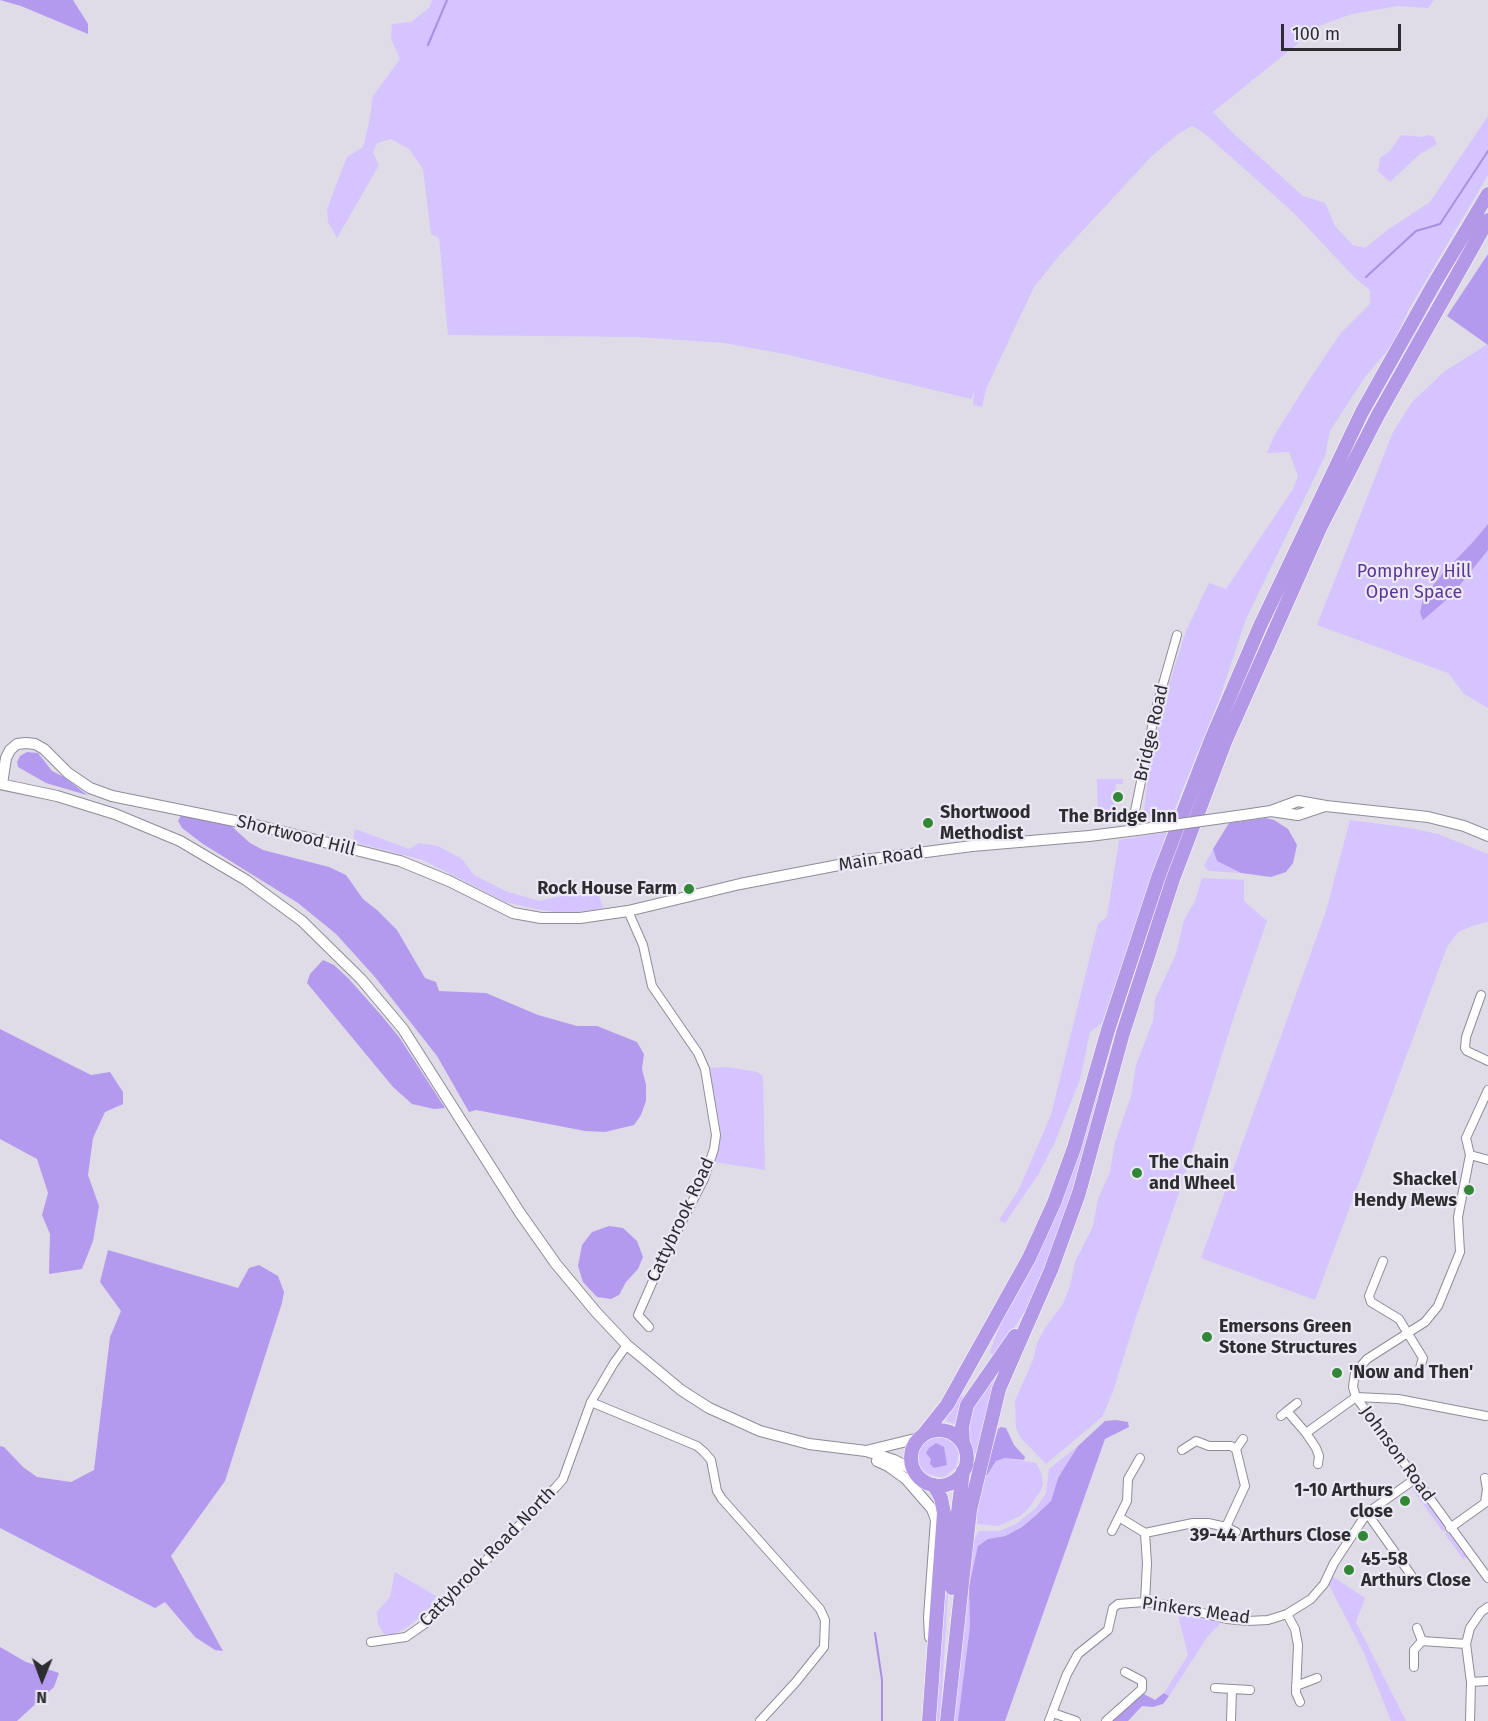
<!DOCTYPE html>
<style>
body{margin:0}
#map{position:relative;width:1488px;height:1721px;overflow:hidden;background:#dfdce8;font-family:"Fira Sans",sans-serif}
canvas{display:block}
.north{position:absolute;left:12px;top:1649px;width:60px;height:60px;-webkit-text-stroke:4px #ece9f5;paint-order:stroke;rotate:181deg;font-size:16px;font-weight:700;line-height:24px;text-align:center;color:#2d2c30}
.north::after{content:'';display:block;margin:auto;width:21px;height:27px;background:#2d2c30;clip-path:polygon(50% 0,100% 100%,50% 72%,0 100%)}
.scale{position:absolute;left:1281px;top:24px;width:120px;height:27px;box-sizing:border-box;border:3px solid #2d2c30;border-top:0;padding-left:8px;font-size:18px;line-height:21px;white-space:nowrap;color:#2d2c30;-webkit-text-stroke:4px #ece9f5;paint-order:stroke}
</style>
<div id="map">
<canvas width="1488" height="1721"></canvas>
<div class="north">N</div>
<div class="scale">100 m</div>
</div>
<script>
const ctx = document.querySelector('canvas').getContext('2d');
ctx.lineJoin = 'round';
function paint(path, color) { ctx.fillStyle = color; ctx.fill(path, 'evenodd'); }
const poly = rows => new Path2D(rows.map(r => 'M' + r).join(''));
function strokePath(path, color, width, dash) { ctx.strokeStyle = color; ctx.lineWidth = width; ctx.lineCap = dash ? 'butt' : 'round'; ctx.setLineDash(dash || []); ctx.stroke(path); }
function label(font, color, halo, rows, align = 'center') {
  ctx.font = font + ' "Fira Sans",sans-serif'; ctx.lineWidth = 4.5; ctx.setLineDash([]); ctx.textBaseline = 'middle'; ctx.strokeStyle = halo; ctx.fillStyle = color; for (const [text, x, y, turn = 0] of rows) {
    ctx.save(); ctx.translate(x, y); ctx.rotate((+turn || 0) * Math.PI / 180); ctx.textAlign = isNaN(turn) ? turn : align; if (halo) ctx.strokeText(text, 0, 0); ctx.fillText(text, 0, 0); ctx.restore();
  }
}
paint(poly([
 [432,0,1434,0,1428,8,1397,6,1352,14,1321,25,1213,112,1234,134,1303,196,1325,203,1335,226,1353,245,1365,248,1386,231,1430,202,1488,116,1488,175,1409,309,1392,345,1365,377,1330,431,1325,456,1246,619,1219,700,1173,813,1143,819,1148,776,1165,697,1186,631,1209,583,1226,589,1293,489,1298,476,1289,452,1267,453,1274,436,1311,377,1341,333,1370,304,1370,290,1355,278,1295,214,1204,133,1192,126,1178,134,1152,156,1059,256,1034,287,986,389,982,407,973,405,974,392,971,399,785,354,724,343,637,337,448,335,439,238,431,234,423,169,409,149,391,139,377,143,373,153,379,165,337,238,328,222,327,209,347,157,363,147,369,123,373,96,400,59,391,39,392,24,411,22,429,8],
 [1401,135,1421,137,1428,135,1434,137,1437,144,1420,154,1390,182,1378,171,1380,158,1390,151],
 [1426,312,1428,313,1387,385,1319,517,1285,590,1227,723,1111,1052,1070,1198,1048,1260,1026,1310,1003,1344,993,1355,990,1352,1001,1322,1019,1287,1083,1138,1151,920,1189,813,1226,720,1252,658,1345,461],
 [1488,344,1488,708,1464,694,1448,673,1317,625,1393,432,1412,402,1445,371],
 [1097,779,1123,779,1123,784,1116,784,1114,811,1105,810,1104,814,1098,814],
 [1350,820,1410,828,1438,834,1488,854,1488,922,1475,925,1458,932,1447,947,1315,1300,1201,1258,1326,911],
 [355,829,409,849,419,843,438,846,462,859,474,875,505,891,539,901,597,888,603,908,565,914,536,909,505,902,423,860,353,842],
 [1167,832,1102,1023,1090,1032,1080,1080,1054,1144,1038,1175,1005,1223,999,1220,1019,1189,1051,1115,1098,924,1107,917,1119,840],
 [1213,849,1217,861,1241,873,1209,871,1204,866],
 [1202,878,1244,880,1244,901,1267,921,1234,1016,1180,1190,1135,1320,1113,1392,1102,1417,1046,1464,1020,1437,1016,1428,1015,1401,1033,1360,1037,1343,1045,1328,1063,1304,1070,1286,1075,1262,1093,1226,1098,1199,1110,1172,1115,1142,1131,1096,1136,1065,1153,1021,1155,999,1176,954,1184,920,1195,901],
 [728,1067,757,1072,763,1076,765,1170,715,1162,720,1128,708,1068],
 [997,1378,978,1453,974,1453,967,1432,971,1411,994,1379],
 [961,1396,964,1397,955,1424,944,1420],
 [939,1435,952,1440,959,1453,956,1467,946,1476,940,1477,927,1474,922,1470,917,1458,920,1445,925,1439],
 [1078,1446,1058,1478,1051,1501,1022,1527,1004,1536,988,1539,969,1586,970,1626,958,1721,953,1721,973,1541,979,1531,999,1531,1016,1524,1036,1508,1046,1493,1049,1469],
 [1005,1458,1036,1463,1041,1472,1043,1484,1041,1490,1029,1508,1020,1516,998,1526,977,1524,976,1514,983,1480,996,1461],
 [1417,1486,1446,1528,1443,1532,1412,1489],
 [952,1531,940,1721,934,1721,937,1663],
 [1448,1532,1467,1557,1463,1559,1445,1534],
 [395,1572,436,1596,429,1610,409,1626,393,1635,384,1634,378,1624,377,1612,390,1597],
 [1332,1576,1365,1598,1356,1622,1406,1721,1391,1721,1364,1653,1328,1583],
 [1180,1613,1209,1618,1221,1623,1208,1636,1169,1696,1164,1693,1188,1655,1179,1619]
]), '#d5c4ff');
paint(poly([
 [0,0,73,0,88,24,88,34,21,6],
 [1488,254,1488,345,1447,316],
 [1488,524,1488,550,1451,596,1423,620,1420,613,1423,598,1443,573,1473,542],
 [27,752,38,753,52,771,64,777,87,795,46,783,18,767,17,762,20,756],
 [181,815,228,823,250,843,263,850,329,867,346,875,363,899,377,910,397,930,425,978,436,982,439,991,486,993,538,1015,577,1026,597,1026,637,1042,644,1054,642,1069,646,1085,646,1101,641,1115,634,1125,605,1132,585,1131,476,1110,469,1112,437,1056,375,977,336,934,298,903,203,844,182,828,178,821],
 [1265,818,1274,820,1288,829,1297,845,1293,863,1286,872,1271,877,1241,873,1217,861,1213,849,1229,823],
 [323,960,334,965,348,978,381,1015,399,1037,445,1108,434,1109,412,1104,393,1087,307,983,310,974],
 [0,1029,91,1075,110,1072,123,1092,123,1104,105,1112,93,1138,88,1175,99,1206,93,1241,82,1269,49,1274,50,1234,42,1215,48,1193,37,1159,0,1139],
 [609,1226,623,1228,637,1241,643,1257,638,1269,626,1282,619,1295,611,1299,597,1297,583,1282,578,1266,582,1245,592,1232],
 [108,1250,238,1288,249,1268,259,1265,278,1276,284,1292,282,1303,225,1481,171,1556,223,1651,215,1650,195,1637,165,1602,155,1608,0,1528,0,1446,4,1447,23,1467,37,1477,71,1482,94,1470,110,1337,121,1311,100,1282],
 [1116,1420,1128,1422,1129,1427,1105,1439,1005,1721,958,1721,970,1626,969,1586,978,1546,988,1539,1005,1536,1022,1527,1035,1516,1051,1501,1058,1478,1078,1446,1105,1421],
 [1001,1427,1006,1428,1014,1445,1025,1457,1024,1460,1005,1458,996,1461,987,1475,985,1475,998,1429],
 [936,1443,944,1447,947,1465,934,1468,930,1464,931,1459,926,1453,929,1448],
 [0,1647,26,1662,59,1673,54,1687,17,1721,0,1721],
 [1142,1693,1155,1700,1164,1693,1169,1696,1163,1704,1153,1707,1142,1706,1128,1721,1111,1721]
]), '#b49aee');
strokePath(poly([
 [428,45,447,0],
 [1366,277,1416,231,1440,224,1488,151],
 [875,1633,882,1680,882,1721]
]), '#a98fe2', 2);
const minor = poly([
 [1131,831,1155,712,1177,635],
 [628,911,643,945,652,986,698,1053,705,1069,716,1135,714,1149,704,1179,663,1258,638,1315,649,1327],
 [1481,995,1466,1037,1465,1048,1467,1051,1488,1061],
 [1488,1090,1466,1138,1470,1155,1458,1217,1460,1252,1438,1306,1425,1322,1367,1359,1355,1373,1353,1387,1356,1397,1488,1578],
 [1470,1155,1488,1160],
 [1383,1261,1369,1296,1371,1302,1399,1319,1423,1358,1420,1368],
 [591,1402,697,1446,704,1452,711,1460,717,1491,722,1499,820,1609,825,1620,824,1647,795,1683,760,1721],
 [1287,1411,1297,1403],
 [1281,1416,1287,1411,1306,1433,1356,1397,1398,1399,1486,1416],
 [1306,1433,1316,1448,1319,1456,1318,1464],
 [1236,1449,1243,1439],
 [1140,1458,1128,1479,1127,1501,1119,1517,1145,1533],
 [1367,1513,1411,1575],
 [1226,1527,1236,1532],
 [1450,1528,1485,1503,1487,1489,1485,1478],
 [1112,1531,1119,1517],
 [1145,1602,1147,1563,1145,1533,1193,1523,1208,1523,1226,1527,1245,1486,1236,1449,1231,1446,1209,1446,1196,1441,1182,1450],
 [1287,1614,1295,1629,1298,1645,1296,1693,1300,1702],
 [1422,1641,1466,1644],
 [371,1642,406,1637,426,1623,556,1487,563,1479,591,1402,614,1363,627,1345],
 [1414,1667,1414,1650,1422,1641,1417,1628],
 [1471,1682,1488,1681],
 [1296,1686,1317,1678],
 [1215,1688,1250,1690],
 [1053,1713,1076,1721],
 [1049,1721,1067,1674,1078,1654,1108,1630,1113,1608,1118,1604,1145,1602,1173,1606,1227,1619,1248,1621,1268,1620,1287,1614,1311,1599,1324,1584,1334,1563,1367,1513,1415,1479],
 [1106,1721,1142,1689,1142,1681,1125,1672],
 [1231,1721,1232,1689],
 [1470,1721,1471,1682,1466,1644,1470,1628,1481,1612,1488,1607]
]);
const secondary = poly([
 [0,784,57,796,115,814,180,841,246,880,302,921,361,979,403,1029,520,1213,556,1264,596,1312,627,1345,681,1390,709,1408,760,1431,809,1444,866,1451,894,1460,913,1470],
 [2,784,6,758,10,750,17,744,26,743,35,744,44,749,68,773,90,788,112,796,264,827,400,861,449,881,513,913,541,918,580,918,628,911,740,884,865,860,972,846,1089,836,1137,830],
 [1271,811,1298,815,1325,806],
 [1244,815,1271,811,1298,801,1326,806,1428,817,1464,826,1488,836],
 [866,1451,919,1438],
 [877,1461,888,1466,906,1479,932,1509,936,1520,929,1617,930,1637]
]);
const trunk = poly([
 '911 1458a28 28 0 1 1 56 0a28 28 0 1 1-56 0Z',
 [923,1435,947,1405,1029,1258,1054,1203,1074,1148,1108,1030,1159,875,1211,740,1260,626,1362,412,1434,284,1488,194],
 [963,1444,962,1427,967,1405,1015,1336],
 [952,1588,954,1545,963,1471],
 [929,1721,944,1513,941,1498,934,1485],
 [947,1721,970,1510,999,1389,1051,1270,1079,1193,1123,1033,1173,879,1225,742,1321,526,1378,415,1488,220]
]);
strokePath(minor, '#8f8c97', 10);
strokePath(secondary, '#8f8c97', 12);
strokePath(trunk, '#fff', 15);
strokePath(minor, '#fff', 8);
strokePath(secondary, '#fff', 10);
strokePath(trunk, '#b398e8', 14);
const secondaryBridge = poly([
 [1137,830,1244,815]
]);
strokePath(secondaryBridge, '#8f8c97', 12, []);
strokePath(secondaryBridge, '#fff', 10);
for (const [x, y, r, color] of [
 [1118,797,6,"#318736"],
 [928,823,6,"#318736"],
 [689,889,6,"#318736"],
 [1137,1173,6,"#318736"],
 [1469,1190,6,"#318736"],
 [1207,1337,6,"#318736"],
 [1337,1373,6,"#318736"],
 [1405,1501,6,"#318736"],
 [1363,1536,6,"#318736"],
 [1349,1570,6,"#318736"]
]) { const dot = new Path2D(); dot.arc(x, y, r, 0, 2 * Math.PI); ctx.fillStyle = color; ctx.fill(dot); strokePath(dot, '#ece9f5', 2); }
label('18px', '#5c3697', '#ece9f5', [
 ["Pomphrey Hill",1414,572],
 ["Open Space",1414,593]
]);
label('18px', '#2d2c30', '#ece9f5', [
 ["Bridge Road",1152,733,-77],
 ["Shortwood Hill",296,836,14],
 ["Main Road",881,859,-9],
 ["Cattybrook Road",681,1220,-65],
 ["Johnson Road",1397,1454,54],
 ["Cattybrook Road North",488,1557,-46],
 ["Pinkers Mead",1196,1611,8]
]);
label('bold 18px', '#2d2c30', '#ece9f5', [
 ["Shortwood",940,813],
 ["Methodist",940,834],
 ["The Bridge Inn",1118,817,"center"],
 ["Rock House Farm",677,889,"right"],
 ["The Chain",1149,1163],
 ["and Wheel",1149,1184],
 ["Shackel",1457,1180,"right"],
 ["Hendy Mews",1457,1201,"right"],
 ["Emersons Green",1219,1327],
 ["Stone Structures",1219,1348],
 ["'Now and Then'",1349,1373],
 ["1-10 Arthurs",1393,1491,"right"],
 ["close",1393,1512,"right"],
 ["39-44 Arthurs Close",1351,1536,"right"],
 ["45-58",1361,1560],
 ["Arthurs Close",1361,1581]
], 'left');
</script>
